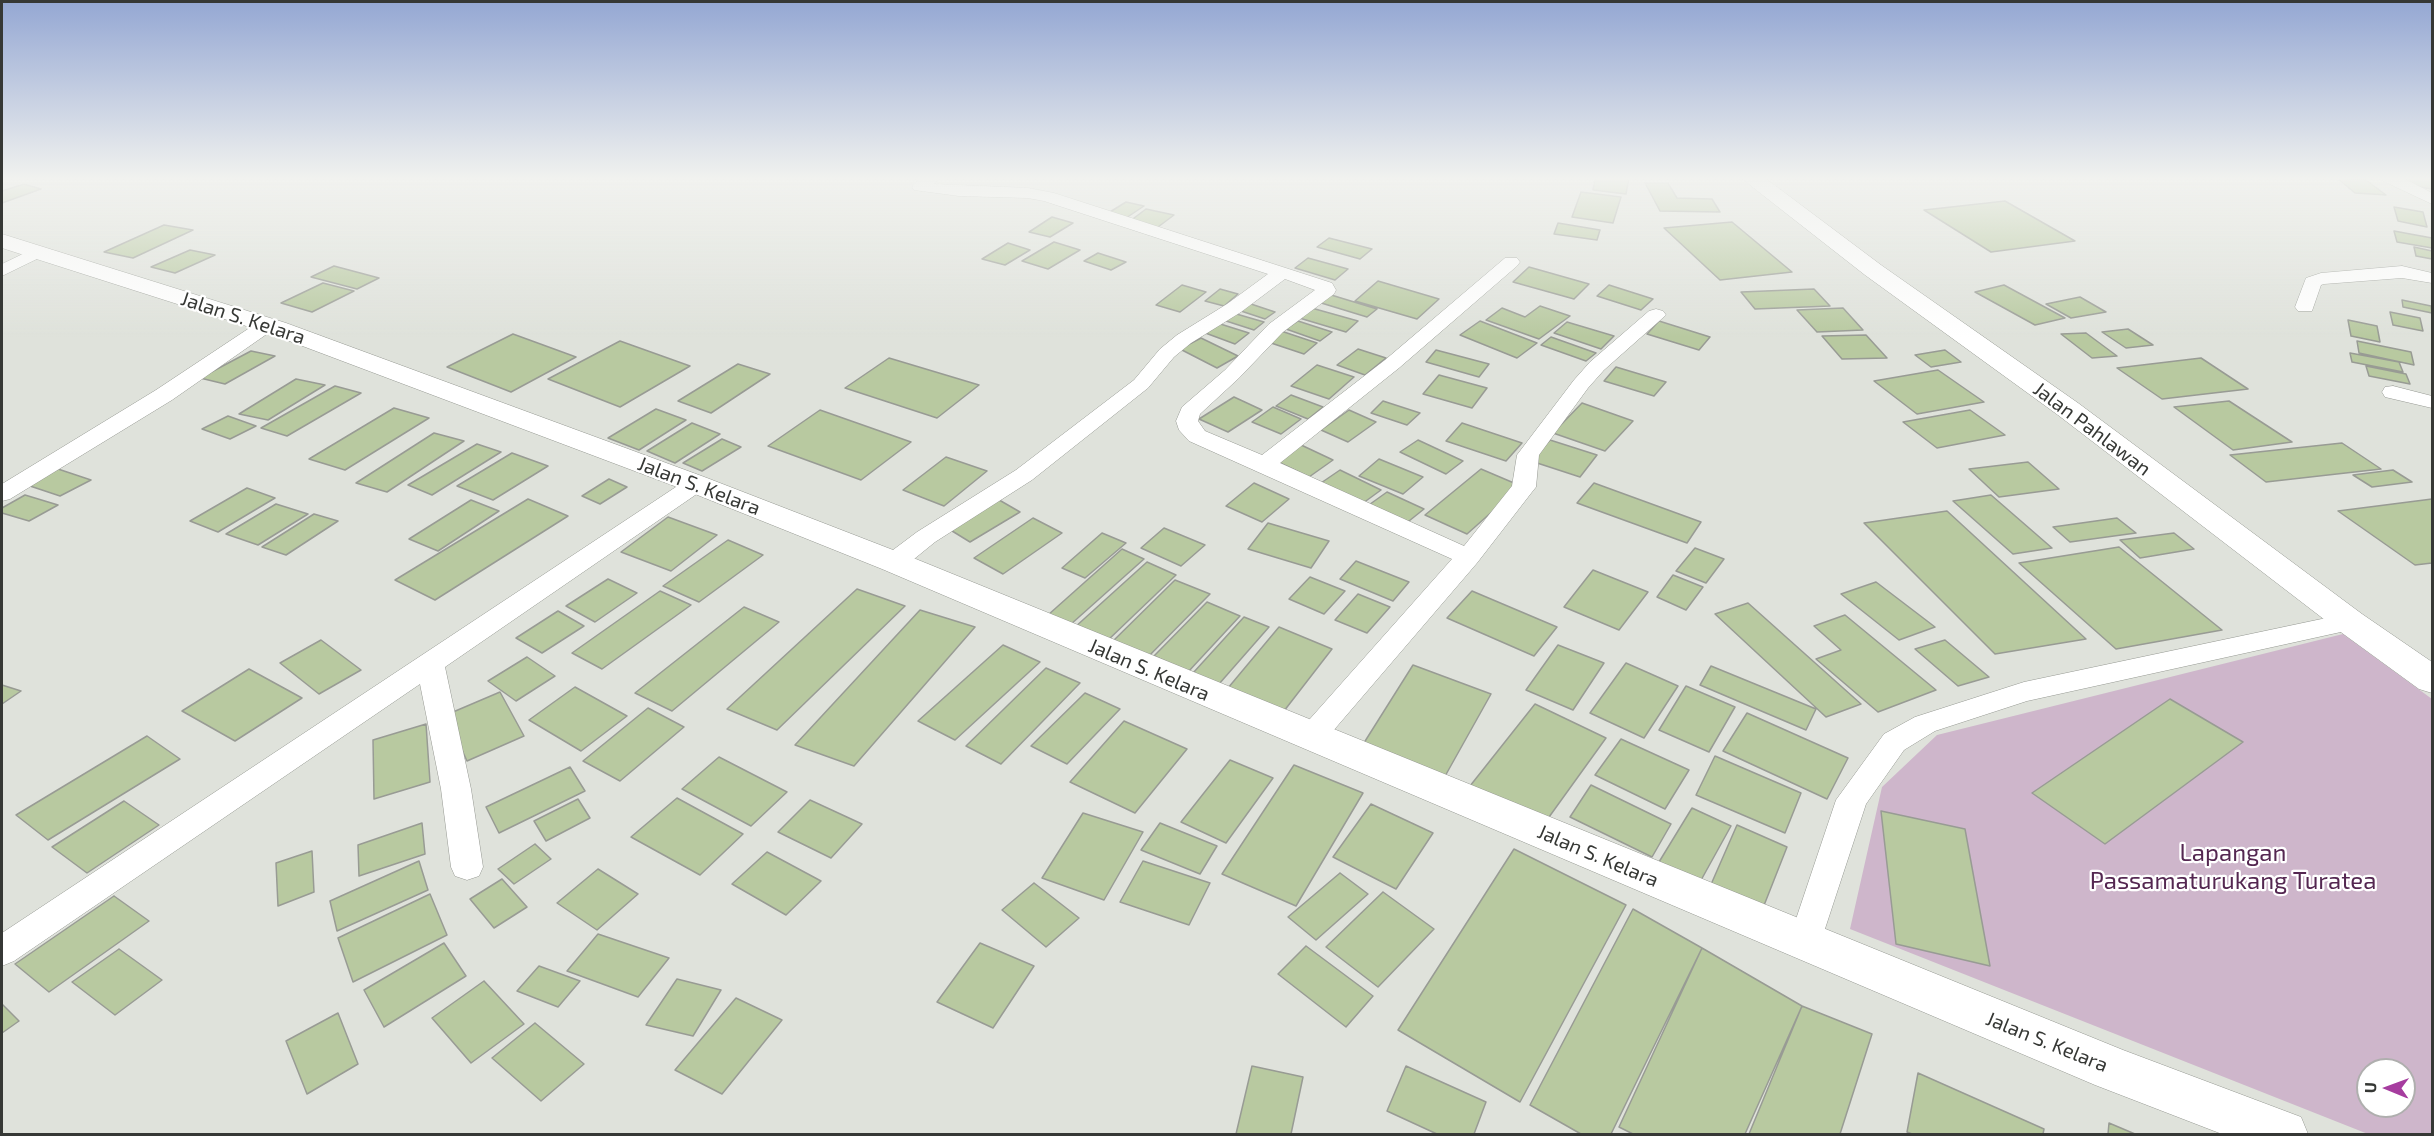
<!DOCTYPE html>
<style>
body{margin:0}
#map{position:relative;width:2434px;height:1136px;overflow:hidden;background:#dfe2db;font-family:"Exo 2",sans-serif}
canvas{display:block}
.frame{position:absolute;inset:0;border:3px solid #363835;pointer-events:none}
.north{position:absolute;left:2356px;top:1058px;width:60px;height:60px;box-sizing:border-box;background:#fff;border:2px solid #afafae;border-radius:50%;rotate:271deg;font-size:16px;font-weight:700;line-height:24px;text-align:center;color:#363835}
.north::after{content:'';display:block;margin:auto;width:21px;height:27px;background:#a63d9f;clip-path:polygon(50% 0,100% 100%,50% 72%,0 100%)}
</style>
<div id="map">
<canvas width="2434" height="1136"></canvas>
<div class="frame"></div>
<div class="north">U</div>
</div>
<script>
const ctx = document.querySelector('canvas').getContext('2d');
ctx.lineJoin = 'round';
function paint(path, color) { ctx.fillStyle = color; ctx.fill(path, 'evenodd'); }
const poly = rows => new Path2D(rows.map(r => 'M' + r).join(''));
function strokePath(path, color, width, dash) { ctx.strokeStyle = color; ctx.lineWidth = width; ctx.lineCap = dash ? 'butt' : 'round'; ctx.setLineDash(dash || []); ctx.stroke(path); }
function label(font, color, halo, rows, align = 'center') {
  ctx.font = font + ' "Exo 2",sans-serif'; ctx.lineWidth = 4.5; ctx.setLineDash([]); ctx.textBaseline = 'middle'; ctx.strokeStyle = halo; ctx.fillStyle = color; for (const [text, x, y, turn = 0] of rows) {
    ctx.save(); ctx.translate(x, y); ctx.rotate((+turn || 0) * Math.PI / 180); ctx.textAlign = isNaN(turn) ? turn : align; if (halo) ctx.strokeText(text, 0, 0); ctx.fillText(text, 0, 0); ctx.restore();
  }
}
paint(poly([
 [2343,634,2432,699,2432,1134,2368,1134,1850,929,1882,787,1937,735],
 [2368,1070,2404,1070,2404,1106,2368,1106]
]), '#ceb6cb');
const building = poly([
 [1595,178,1629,178,1626,194,1593,190,1595,178],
 [2337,178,2366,180,2386,195,2355,193,2337,178],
 [2409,178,2432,178,2432,189,2413,186,2409,178],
 [1645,183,1668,183,1677,198,1712,199,1720,212,1660,211,1645,183],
 [24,184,41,189,2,203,2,191,24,184],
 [1581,192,1621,197,1613,223,1572,217,1581,192],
 [2005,201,2075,241,1991,252,1924,210,2005,201],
 [1126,202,1144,206,1123,220,1105,215,1126,202],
 [2394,207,2423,212,2427,227,2398,221,2394,207],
 [1146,209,1174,215,1154,230,1126,224,1146,209],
 [1052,217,1073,223,1050,237,1029,232,1052,217],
 [1732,222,1792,272,1720,280,1664,228,1732,222],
 [1558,223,1600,230,1597,240,1554,234,1558,223],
 [164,225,193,230,133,258,104,252,164,225],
 [2394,231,2432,238,2432,248,2397,242,2394,231],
 [1329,238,1372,249,1360,259,1317,247,1329,238],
 [1054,242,1080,250,1048,269,1022,261,1054,242],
 [1008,243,1030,250,1005,265,982,259,1008,243],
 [2414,247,2432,251,2432,259,2416,256,2414,247],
 [190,250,215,255,175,273,151,267,190,250],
 [1098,253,1126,262,1111,270,1084,261,1098,253],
 [1308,258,1348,269,1335,280,1295,268,1308,258],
 [334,266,379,278,357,289,311,277,334,266],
 [1529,267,1589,284,1574,299,1513,282,1529,267],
 [1378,281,1439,299,1417,319,1355,301,1378,281],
 [323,283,354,291,312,312,281,303,323,283],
 [1182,285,1206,292,1180,312,1156,305,1182,285],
 [1609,285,1653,299,1641,310,1597,296,1609,285],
 [2004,285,2065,318,2035,325,1975,292,2004,285],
 [1220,289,1238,294,1224,306,1205,301,1220,289],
 [1814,289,1830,306,1755,309,1741,292,1814,289],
 [1328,294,1377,309,1367,317,1318,302,1328,294],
 [2080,297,2106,312,2071,318,2046,304,2080,297],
 [2402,300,2431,306,2432,313,2403,307,2402,300],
 [1248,303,1275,312,1265,319,1238,310,1248,303],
 [1540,306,1570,316,1539,339,1486,320,1502,308,1525,317,1540,306],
 [1308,307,1358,321,1346,332,1296,317,1308,307],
 [1843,308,1863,330,1817,332,1797,310,1843,308],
 [2390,312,2420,318,2423,331,2393,325,2390,312],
 [1233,313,1264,322,1254,330,1223,320,1233,313],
 [2348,320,2377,326,2380,342,2351,336,2348,320],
 [1298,321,1332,332,1320,341,1286,329,1298,321],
 [1480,321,1537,343,1517,358,1460,335,1480,321],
 [1659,321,1710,337,1699,350,1647,334,1659,321],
 [1214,322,1249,333,1235,344,1200,331,1214,322],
 [1567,322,1614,336,1601,349,1554,333,1567,322],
 [2128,329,2153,345,2126,348,2102,332,2128,329],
 [1281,331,1317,343,1304,354,1268,342,1281,331],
 [2086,333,2117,356,2092,358,2061,334,2086,333],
 [513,334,576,357,511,392,447,367,513,334],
 [1866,335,1887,358,1842,359,1822,336,1866,335],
 [1551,337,1596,353,1586,361,1541,345,1551,337],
 [1201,338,1238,356,1217,368,1180,349,1201,338],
 [620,341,690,366,620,407,548,379,620,341],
 [2357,341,2411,352,2414,365,2359,353,2357,341],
 [1358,349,1386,358,1365,375,1337,365,1358,349],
 [1436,350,1489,364,1479,377,1426,362,1436,350],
 [1945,350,1961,362,1931,367,1915,355,1945,350],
 [251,351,275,356,225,384,200,378,251,351],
 [2350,353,2399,362,2403,372,2352,362,2350,353],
 [889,358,979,385,937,418,845,388,889,358],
 [2201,358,2248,389,2162,399,2117,368,2201,358],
 [738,364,770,374,711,413,678,401,738,364],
 [1317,365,1354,377,1329,399,1291,386,1317,365],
 [2366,366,2406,374,2410,384,2369,376,2366,366],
 [1616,367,1666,382,1654,396,1604,381,1616,367],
 [1938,370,1984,402,1917,414,1874,381,1938,370],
 [1439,375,1487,388,1472,408,1423,394,1439,375],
 [296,379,325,385,268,420,239,414,296,379],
 [335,386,361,393,287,436,261,428,335,386],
 [1291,395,1323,407,1308,419,1276,406,1291,395],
 [1234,397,1262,410,1228,432,1199,419,1234,397],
 [1383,401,1420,413,1407,425,1371,413,1383,401],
 [2229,401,2292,442,2233,450,2174,407,2229,401],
 [1582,403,1633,421,1605,451,1553,433,1582,403],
 [1273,407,1301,419,1281,434,1252,422,1273,407],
 [394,408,429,418,345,470,309,459,394,408],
 [656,409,686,420,639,450,608,438,656,409],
 [820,410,911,442,861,480,768,446,820,410],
 [1349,410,1376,422,1348,442,1321,430,1349,410],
 [1970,410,2005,435,1937,448,1903,422,1970,410],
 [228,416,256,426,230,439,202,429,228,416],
 [692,423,720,434,675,463,647,451,692,423],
 [1462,423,1522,443,1506,461,1446,441,1462,423],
 [434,433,464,441,387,492,356,483,434,433],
 [722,439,741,447,702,471,683,463,722,439],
 [1418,440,1463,461,1446,474,1400,452,1418,440],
 [1550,440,1597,455,1580,477,1531,461,1550,440],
 [2342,443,2381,469,2266,482,2230,455,2342,443],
 [477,444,501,452,432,495,408,485,477,444],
 [1299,444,1333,460,1309,477,1274,460,1299,444],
 [512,453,548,466,493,500,457,486,512,453],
 [946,457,987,471,944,506,903,490,946,457],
 [1379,459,1423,477,1403,494,1359,476,1379,459],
 [2028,462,2059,489,1999,497,1969,469,2028,462],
 [58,469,91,480,60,496,27,485,58,469],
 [1481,469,1521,486,1467,534,1425,515,1481,469],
 [1340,470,1381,490,1359,506,1318,485,1340,470],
 [2393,470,2412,482,2372,487,2353,475,2393,470],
 [609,479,627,487,600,504,582,496,609,479],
 [1254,483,1289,499,1262,522,1226,506,1254,483],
 [1594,483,1701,522,1687,543,1577,503,1594,483],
 [247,488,275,498,218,532,190,521,247,488],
 [1387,492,1424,509,1404,525,1366,507,1387,492],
 [25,495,58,505,29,521,2,513,2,508,25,495],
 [1991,495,2052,548,2013,554,1953,501,1991,495],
 [994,497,1020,512,970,542,944,526,994,497],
 [528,499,568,516,435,600,395,580,528,499],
 [2432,499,2432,563,2415,565,2338,511,2432,499],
 [471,500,499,511,438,551,409,539,471,500],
 [276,504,308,514,258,545,226,534,276,504],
 [1947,511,2086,639,1995,654,1864,523,1947,511],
 [314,514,338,521,286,555,262,547,314,514],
 [668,517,717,535,671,571,621,552,668,517],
 [1033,518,1062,533,1003,574,974,558,1033,518],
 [2117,518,2136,533,2070,542,2053,527,2117,518],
 [1268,523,1329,541,1311,568,1248,549,1268,523],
 [1164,528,1205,545,1181,566,1141,548,1164,528],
 [1102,533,1126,543,1085,578,1062,568,1102,533],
 [2174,533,2194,549,2140,558,2120,540,2174,533],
 [728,540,763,555,699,602,663,586,728,540],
 [2119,547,2222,630,2116,649,2019,563,2119,547],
 [1695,548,1724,559,1706,583,1676,571,1695,548],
 [1122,549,1144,559,1070,625,1048,615,1122,549],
 [1356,561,1409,582,1393,601,1340,579,1356,561],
 [1147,562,1176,575,1106,642,1074,628,1147,562],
 [1593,570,1648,592,1619,630,1564,607,1593,570],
 [1673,575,1703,587,1686,610,1657,597,1673,575],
 [1310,577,1345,591,1324,614,1289,599,1310,577],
 [608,579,637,593,595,622,566,606,608,579],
 [1175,580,1210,594,1144,661,1109,645,1175,580],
 [1876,582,1935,627,1899,640,1841,594,1876,582],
 [857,589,905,606,777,730,727,709,857,589],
 [660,591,691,605,602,669,572,653,660,591],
 [1472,591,1557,627,1534,656,1447,618,1472,591],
 [1358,594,1390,607,1367,633,1335,620,1358,594],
 [1207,602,1240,616,1188,672,1154,656,1207,602],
 [1748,603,1861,704,1826,717,1715,614,1748,603],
 [744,607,779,622,672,711,635,693,744,607],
 [920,610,975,627,854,766,795,745,920,610],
 [558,611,584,626,542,653,516,638,558,611],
 [1845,615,1936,690,1878,712,1816,659,1841,650,1814,626,1845,615],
 [1244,617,1269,627,1219,684,1193,673,1244,617],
 [1279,627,1332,649,1284,711,1228,688,1279,627],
 [321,640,361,670,319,694,280,663,321,640],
 [1945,640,1989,677,1958,686,1915,649,1945,640],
 [1003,645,1040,662,955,740,918,721,1003,645],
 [1558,645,1604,663,1573,710,1526,690,1558,645],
 [527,657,555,676,516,701,488,681,527,657],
 [1626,663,1678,686,1644,738,1590,713,1626,663],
 [1413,665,1491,694,1444,778,1362,746,1413,665],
 [1711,666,1816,709,1806,730,1700,685,1711,666],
 [1046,668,1080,683,1001,764,966,746,1046,668],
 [249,669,302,698,235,741,182,711,249,669],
 [2,685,21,691,2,704,2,685],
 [1686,686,1735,707,1709,752,1659,730,1686,686],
 [575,687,627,716,581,751,529,720,575,687],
 [500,692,524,736,467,761,446,715,500,692],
 [1085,693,1120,709,1067,764,1031,746,1085,693],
 [2170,699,2243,742,2105,844,2032,793,2170,699],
 [1535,704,1606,738,1544,824,1470,786,1535,704],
 [648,708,684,727,620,781,583,761,648,708],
 [1747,713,1848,758,1827,799,1723,751,1747,713],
 [1124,721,1187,749,1135,813,1070,782,1124,721],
 [426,724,430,782,374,799,373,740,426,724],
 [147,736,180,759,48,840,16,815,147,736],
 [1621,739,1689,770,1665,809,1595,775,1621,739],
 [1715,756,1801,793,1785,833,1696,795,1715,756],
 [719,757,787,792,751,826,682,789,719,757],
 [1230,760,1273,778,1226,843,1181,822,1230,760],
 [1294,765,1363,793,1296,906,1222,874,1294,765],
 [570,767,585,791,499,833,486,807,570,767],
 [1591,785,1671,824,1652,857,1570,817,1591,785],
 [677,798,743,834,700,875,631,837,677,798],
 [578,799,590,818,546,841,534,821,578,799],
 [810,800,862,824,831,858,778,832,810,800],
 [124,801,159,825,87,873,52,847,124,801],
 [1371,804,1433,833,1396,889,1333,857,1371,804],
 [1692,808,1731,826,1700,882,1659,862,1692,808],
 [1881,811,1965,829,1990,966,1896,944,1881,811],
 [1083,813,1143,832,1104,900,1042,878,1083,813],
 [422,823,425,854,359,876,358,845,422,823],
 [1160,823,1217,846,1200,874,1141,850,1160,823],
 [1737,825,1787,847,1761,913,1709,889,1737,825],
 [535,844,551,859,514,884,498,869,535,844],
 [1514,849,1626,905,1520,1102,1398,1030,1514,849],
 [312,851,314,892,278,906,276,863,312,851],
 [767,852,821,881,786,915,732,884,767,852],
 [419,861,428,890,337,931,330,901,419,861],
 [1143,861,1210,883,1189,925,1120,902,1143,861],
 [598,869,638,894,597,930,557,903,598,869],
 [1340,873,1368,894,1316,940,1288,917,1340,873],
 [502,879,527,907,494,928,470,899,502,879],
 [1034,883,1079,918,1046,947,1002,910,1034,883],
 [1383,892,1434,929,1378,987,1326,947,1383,892],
 [430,894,447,935,353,982,338,938,430,894],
 [114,896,149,921,49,992,15,964,114,896],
 [1633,909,1702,948,1611,1134,1581,1134,1530,1105,1633,909],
 [598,934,669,958,638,997,567,971,598,934],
 [444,943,466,976,384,1027,364,990,444,943],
 [980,943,1034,966,993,1028,937,1002,980,943],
 [1306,946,1373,996,1346,1027,1278,974,1306,946],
 [1702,948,1802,1006,1745,1134,1633,1134,1619,1127,1702,948],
 [119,949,162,980,115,1015,72,982,119,949],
 [539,966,580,981,558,1007,517,991,539,966],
 [677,979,721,990,693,1036,646,1025,677,979],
 [484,981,524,1024,471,1063,432,1018,484,981],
 [736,998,782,1020,722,1094,675,1070,736,998],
 [2,1004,19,1021,2,1033,2,1004],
 [1802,1006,1872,1034,1840,1134,1749,1134,1802,1006],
 [338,1013,358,1064,307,1094,286,1041,338,1013],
 [535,1023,584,1064,541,1101,492,1058,535,1023],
 [1252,1066,1303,1077,1291,1134,1236,1134,1252,1066],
 [1406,1066,1486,1102,1474,1134,1437,1134,1387,1111,1406,1066],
 [1918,1073,2044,1129,2043,1134,1912,1134,1907,1132,1918,1073],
 [2109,1123,2135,1134,2108,1134,2109,1123]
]);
paint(building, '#b8c9a0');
strokePath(building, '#989b94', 1.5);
const street = poly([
 [920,178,940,178,934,184,1028,188,1054,193,1332,283,1336,290,1334,294,1283,332,1239,378,1200,414,1198,421,1205,431,1262,455,1385,360,1505,258,1517,258,1520,262,1517,266,1399,368,1280,463,1464,546,1512,486,1517,455,1574,380,1590,362,1649,311,1656,309,1663,311,1666,315,1604,370,1588,388,1539,455,1536,487,1532,492,1477,563,1321,745,1311,748,1301,745,1296,737,1301,729,1452,559,1189,441,1179,430,1176,421,1182,407,1225,370,1269,324,1315,290,1285,279,1241,312,1191,343,1174,357,1148,388,1032,480,935,542,903,568,894,570,885,568,881,562,885,556,917,532,1016,470,1134,380,1160,349,1177,335,1227,304,1268,274,1044,201,1028,198,959,196,914,190,912,187,920,178],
 [2381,178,2403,178,2432,193,2432,204,2383,181,2381,178],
 [35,248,41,249,44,253,41,257,2,276,2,264,35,248],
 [2402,266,2432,273,2432,283,2402,278,2324,284,2321,285,2312,311,2298,311,2295,307,2306,278,2321,273,2402,266],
 [267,319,274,321,277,325,274,329,172,400,10,499,2,501,2,484,156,390,260,321,267,319],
 [2393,386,2432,396,2432,408,2385,397,2382,392,2385,387,2393,386],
 [696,477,704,479,708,484,704,489,445,667,471,789,483,867,479,876,467,880,455,876,451,867,441,789,420,684,14,961,2,966,2,933,688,479,696,477],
 [2350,613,2359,616,2363,622,2359,628,2027,701,1935,731,1904,750,1866,804,1817,953,1805,958,1793,953,1788,943,1836,800,1884,734,1915,717,2024,682,2350,613]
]);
const primary = poly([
 [2,234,286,323,707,478,906,555,2123,1050,2301,1117,2308,1134,2222,1134,2095,1085,882,569,685,490,268,333,2,248,2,234]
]);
const highway = poly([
 [1741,178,1765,178,1881,265,2078,403,2362,614,2432,662,2432,693,2419,689,2338,630,2058,415,1865,275,1741,178]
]);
strokePath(street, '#969993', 1);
strokePath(primary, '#969993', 1);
strokePath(highway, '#969993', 1);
paint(street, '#fff');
paint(primary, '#fff');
paint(highway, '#fff');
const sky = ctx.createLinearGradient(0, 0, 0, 337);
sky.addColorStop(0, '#94a7d3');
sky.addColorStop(0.53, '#f1f2ef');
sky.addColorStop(1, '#f1f2ef00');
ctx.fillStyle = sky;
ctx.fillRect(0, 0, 2434, 337);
label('20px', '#363835', '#fff', [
 ["Jalan S. Kelara",243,318,18],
 ["Jalan Pahlawan",2092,429,37],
 ["Jalan S. Kelara",699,486,21],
 ["Jalan S. Kelara",1149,670,23],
 ["Jalan S. Kelara",1598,856,23],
 ["Jalan S. Kelara",2047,1042,22]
]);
label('24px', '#542751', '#fff', [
 ["Lapangan",2233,853],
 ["Passamaturukang Turatea",2233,881]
]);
</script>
